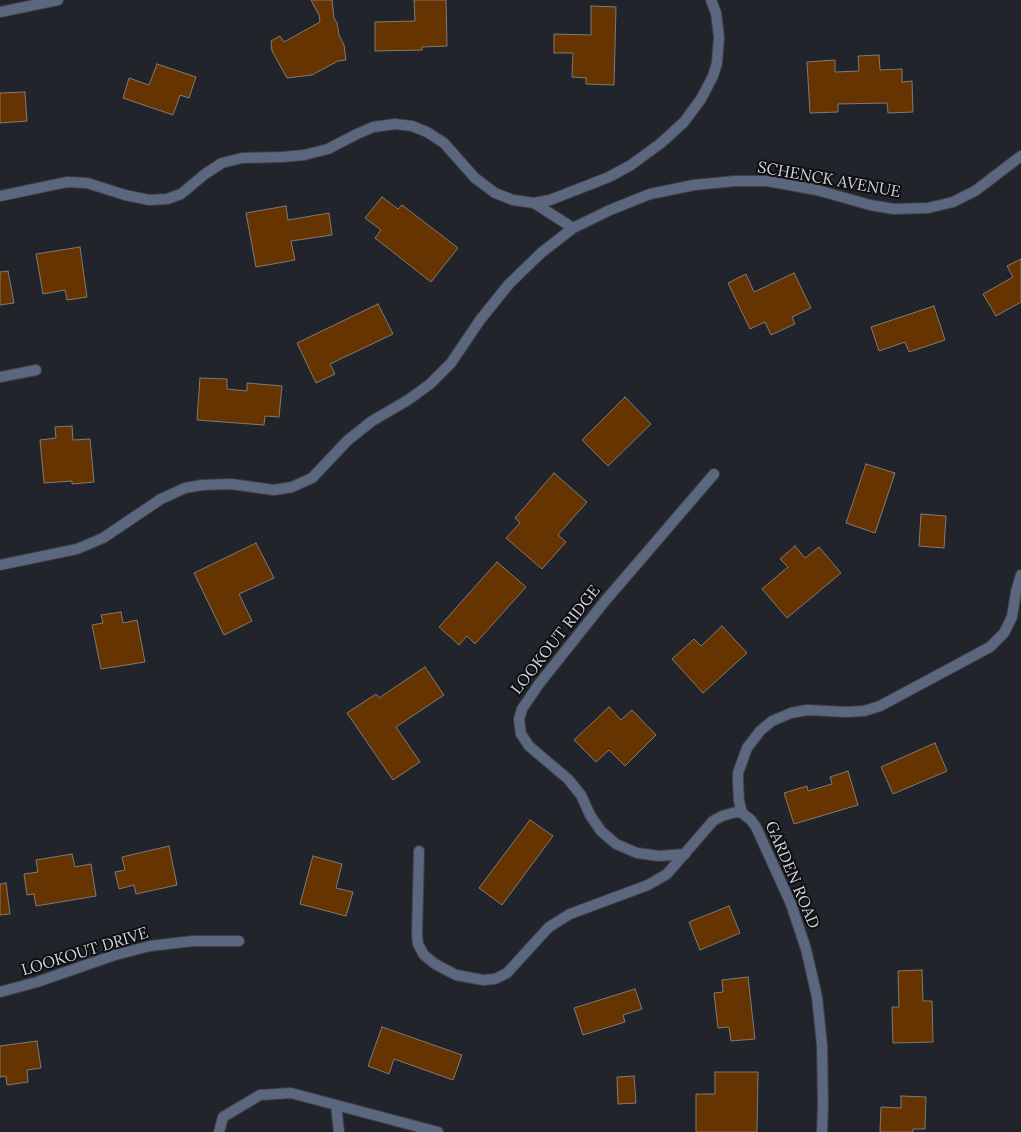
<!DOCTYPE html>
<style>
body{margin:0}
canvas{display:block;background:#21242b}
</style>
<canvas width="1021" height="1132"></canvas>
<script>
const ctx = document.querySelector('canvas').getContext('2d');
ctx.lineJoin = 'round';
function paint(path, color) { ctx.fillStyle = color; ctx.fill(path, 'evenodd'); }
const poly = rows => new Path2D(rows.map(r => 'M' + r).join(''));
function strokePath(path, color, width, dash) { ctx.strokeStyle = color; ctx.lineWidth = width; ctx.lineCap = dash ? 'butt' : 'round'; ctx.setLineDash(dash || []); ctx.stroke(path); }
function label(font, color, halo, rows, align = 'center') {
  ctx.font = font + ' Lora,serif'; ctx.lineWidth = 4; ctx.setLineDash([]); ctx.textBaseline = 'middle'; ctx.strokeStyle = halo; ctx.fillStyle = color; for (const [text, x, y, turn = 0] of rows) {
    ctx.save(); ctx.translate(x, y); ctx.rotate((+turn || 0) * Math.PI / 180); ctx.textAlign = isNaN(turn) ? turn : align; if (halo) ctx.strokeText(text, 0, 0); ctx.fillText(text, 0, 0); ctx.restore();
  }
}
const building = poly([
 [311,0,332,0,334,18,337,23,339,35,344,45,346,60,338,61,312,75,287,78,272,51,271,41,280,36,284,42,320,22,319,15,311,0],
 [414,0,446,0,447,46,422,47,422,50,375,51,375,22,415,21,414,0],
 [591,6,616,7,614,85,586,84,586,78,572,77,573,53,554,53,554,34,591,35,591,6],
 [879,55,880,70,902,69,902,82,912,81,913,112,888,113,887,103,838,104,838,112,810,113,807,62,835,60,835,72,859,71,858,56,879,55],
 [157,64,196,77,189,98,180,95,173,115,123,98,129,78,149,85,157,64],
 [25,92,27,121,0,123,0,93,25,92],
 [382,197,398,209,402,205,458,248,431,282,375,238,381,230,365,218,382,197],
 [286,206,288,220,329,213,332,235,291,241,295,260,256,267,246,213,286,206],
 [80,247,87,297,67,300,65,290,43,294,36,254,80,247],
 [1021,259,1021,302,996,316,983,294,1013,277,1007,266,1021,259],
 [8,271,14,303,0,305,0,272,8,271],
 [794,273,811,308,792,317,795,324,771,335,765,322,750,329,728,283,746,274,754,292,794,273],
 [378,304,393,334,330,364,335,374,316,383,297,343,378,304],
 [934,306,945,340,909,352,905,342,879,351,871,327,934,306],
 [200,378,227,379,227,389,247,391,247,383,282,386,279,417,265,416,264,425,197,420,200,378],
 [625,397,651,424,608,466,582,440,625,397],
 [72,426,73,440,90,439,94,482,72,484,72,481,44,483,40,440,56,438,55,427,72,426],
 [866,464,895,473,875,533,846,523,866,464],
 [554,473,587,502,558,535,566,542,542,569,506,538,520,523,515,518,554,473],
 [921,514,946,516,944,548,919,546,921,514],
 [256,543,274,578,239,594,252,621,224,635,194,573,256,543],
 [795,546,805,558,819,547,841,573,787,618,762,589,788,567,780,559,795,546],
 [497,562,526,587,475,644,467,636,459,645,439,627,497,562],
 [121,612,123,623,137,620,145,662,101,669,92,625,103,623,101,615,121,612],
 [722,626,747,653,703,693,672,659,694,639,701,646,722,626],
 [425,667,444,695,396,727,420,762,393,780,347,713,376,694,379,698,425,667],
 [609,707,621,720,632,710,656,735,625,766,609,750,596,762,574,740,609,707],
 [935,743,947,771,893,794,881,767,935,743],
 [848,771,858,805,794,824,784,793,807,786,808,791,832,784,830,777,848,771],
 [530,820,553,836,502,905,479,888,530,820],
 [169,846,177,885,136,894,134,885,119,889,115,872,125,870,122,857,169,846],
 [72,854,75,867,91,864,96,896,36,906,34,894,27,895,24,874,38,872,36,860,72,854],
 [313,856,342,864,336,888,353,892,346,916,300,904,313,856],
 [6,883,10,914,0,915,0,884,6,883],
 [729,906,740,933,700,950,689,922,729,906],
 [922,970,923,1001,932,1001,933,1042,893,1043,892,1007,899,1007,898,971,922,970],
 [748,977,755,1039,731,1041,729,1027,718,1028,714,993,723,992,722,980,748,977],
 [635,989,642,1009,623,1015,625,1022,583,1035,574,1008,635,989],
 [382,1027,462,1055,453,1080,394,1059,389,1074,368,1066,382,1027],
 [37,1041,41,1068,27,1070,28,1082,7,1085,6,1076,0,1077,0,1046,37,1041],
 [715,1072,758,1072,757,1132,696,1132,696,1094,715,1094,715,1072],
 [634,1076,636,1103,618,1104,617,1077,634,1076],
 [901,1096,926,1097,925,1129,913,1129,913,1132,880,1132,881,1107,901,1108,901,1096]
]);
paint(building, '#663400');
strokePath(building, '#827973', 1);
const service = poly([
 [0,12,58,0],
 [0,377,36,370],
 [685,854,659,856,637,853,616,844,601,831,590,815,581,795,568,779,529,746,521,734,519,719,522,709,539,684,605,601,714,474],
 [336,1105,339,1132],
 [219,1132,223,1117,260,1095,291,1093,438,1132]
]);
const minor = poly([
 [0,196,67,182,87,183,125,195,149,200,167,199,181,194,205,174,222,163,242,158,282,157,304,155,328,149,357,134,373,127,395,124,412,126,427,132,444,143,475,178,495,193,513,200,534,203,550,200,609,177,631,165,661,143,684,122,701,99,713,76,717,63,719,37,716,13,711,0],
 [534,203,573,228],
 [0,565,77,549,103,538,161,499,185,488,202,485,231,484,274,490,292,487,312,478,348,440,372,421,408,400,430,384,451,363,480,320,509,284,541,253,573,228,610,210,650,194,694,185,735,181,767,181,817,190,870,205,894,209,928,208,953,202,975,191,1021,156],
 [742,813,739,801,738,783,738,773,747,748,760,731,772,721,791,713,807,710,846,712,864,711,880,706,990,647,1004,633,1012,617,1016,592,1021,575],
 [742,813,751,820,756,827,791,904,806,949,817,997,822,1045,823,1104,822,1132],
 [419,851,417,935,418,944,424,955,435,964,456,975,483,980,495,979,507,973,549,927,570,914,648,885,667,874,713,821,722,816,736,812,742,813],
 [0,992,37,982,115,955,150,946,193,941,239,941]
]);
strokePath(service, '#3d4047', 12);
strokePath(minor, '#3d4047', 12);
strokePath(service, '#5b667f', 10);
strokePath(minor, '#5b667f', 10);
label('16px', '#d2d4d8', '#0c0e11', [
 ["SCHENCK AVENUE",829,180,10],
 ["LOOKOUT RIDGE",556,640,-52],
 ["GARDEN ROAD",792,875,67],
 ["LOOKOUT DRIVE",85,952,-17]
]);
</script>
